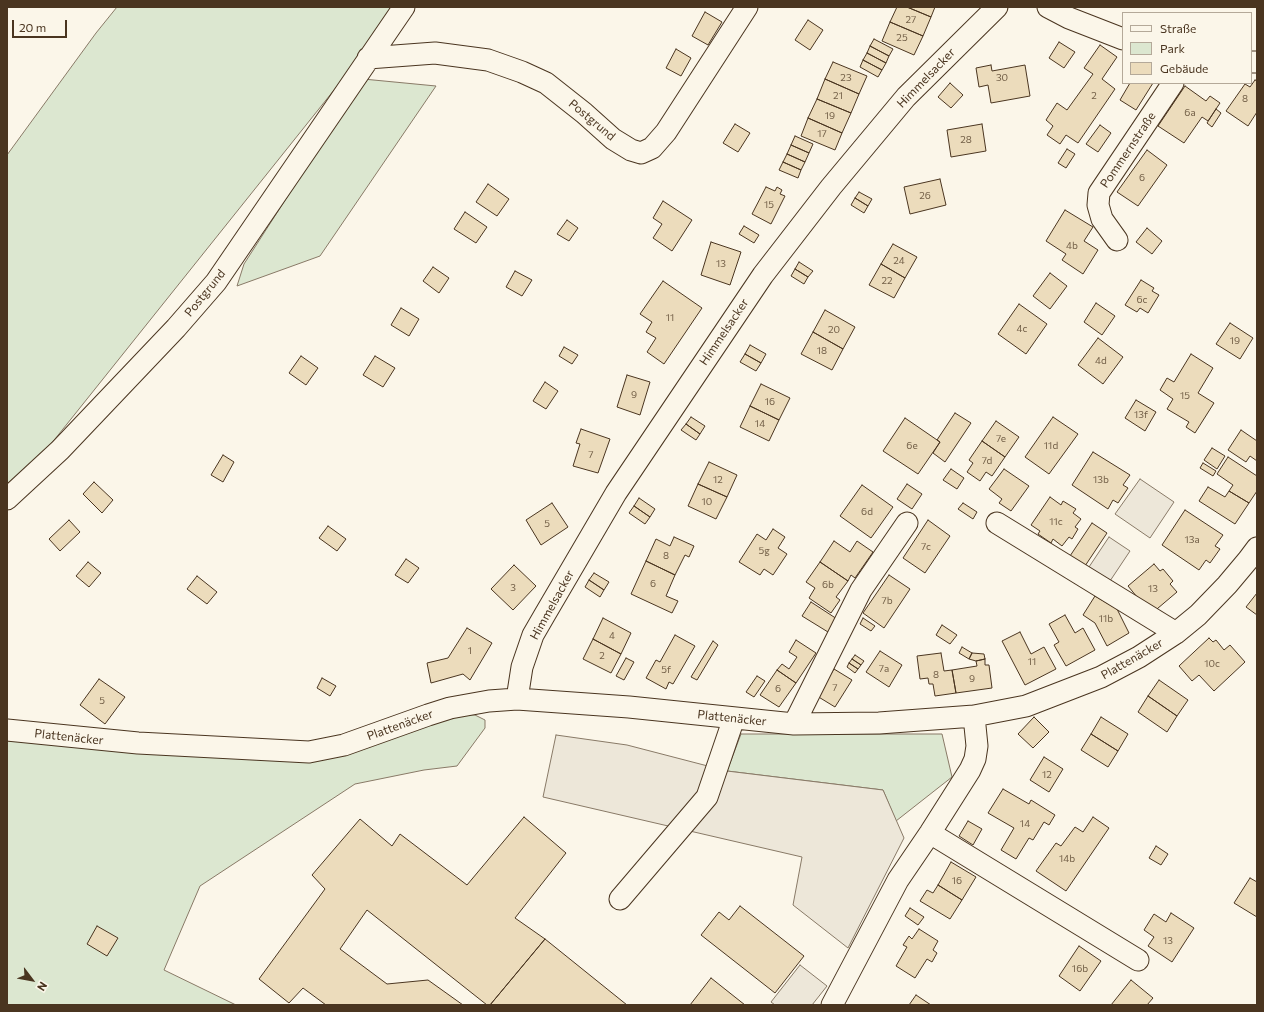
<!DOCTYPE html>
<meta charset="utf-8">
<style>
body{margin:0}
#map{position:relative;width:1264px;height:1012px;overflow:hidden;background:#fbf6e9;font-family:Commissioner,sans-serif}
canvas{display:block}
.frame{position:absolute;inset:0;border:8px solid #4a3520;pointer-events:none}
.legend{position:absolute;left:1122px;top:12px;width:130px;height:72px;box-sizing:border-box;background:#fbf6e9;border:1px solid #b4a999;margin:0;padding:5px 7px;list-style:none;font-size:12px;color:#4a3520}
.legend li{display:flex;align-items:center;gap:8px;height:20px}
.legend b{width:20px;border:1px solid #b4a999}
.north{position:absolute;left:12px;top:960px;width:40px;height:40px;-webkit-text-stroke:3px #fbf6e9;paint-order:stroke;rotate:122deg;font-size:11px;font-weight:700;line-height:16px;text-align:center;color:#4a3520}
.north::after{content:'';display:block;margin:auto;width:14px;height:18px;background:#4a3520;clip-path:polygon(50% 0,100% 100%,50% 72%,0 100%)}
.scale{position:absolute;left:12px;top:20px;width:55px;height:18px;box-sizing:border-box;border:2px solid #4a3520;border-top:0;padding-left:5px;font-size:12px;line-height:14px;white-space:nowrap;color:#4a3520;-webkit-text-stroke:3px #fbf6e9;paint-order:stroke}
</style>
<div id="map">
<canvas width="1264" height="1012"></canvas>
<div class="frame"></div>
<ul class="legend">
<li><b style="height:5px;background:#fbf6e9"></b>Straße</li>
<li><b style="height:11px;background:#dce7d0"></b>Park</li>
<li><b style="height:11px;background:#ecdcbc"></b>Gebäude</li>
</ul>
<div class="north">N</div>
<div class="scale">20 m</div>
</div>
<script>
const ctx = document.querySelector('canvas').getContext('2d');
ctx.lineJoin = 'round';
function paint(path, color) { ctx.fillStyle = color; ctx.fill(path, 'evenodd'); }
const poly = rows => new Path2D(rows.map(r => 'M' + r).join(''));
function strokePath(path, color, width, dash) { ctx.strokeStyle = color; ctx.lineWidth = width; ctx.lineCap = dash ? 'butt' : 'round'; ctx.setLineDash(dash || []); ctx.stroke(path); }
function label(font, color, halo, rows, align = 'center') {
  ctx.font = font + ' Commissioner,sans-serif'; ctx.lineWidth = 3; ctx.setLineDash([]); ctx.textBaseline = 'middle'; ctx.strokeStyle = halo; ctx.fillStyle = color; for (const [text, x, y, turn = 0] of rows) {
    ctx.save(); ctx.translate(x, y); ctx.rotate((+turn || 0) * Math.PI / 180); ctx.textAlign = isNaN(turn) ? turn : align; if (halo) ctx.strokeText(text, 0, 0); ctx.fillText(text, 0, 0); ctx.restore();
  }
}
const green = poly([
 [117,7,394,7,362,55,51,444,7,486,7,155,96,33,117,7],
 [363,79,436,86,320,256,237,286,244,264,363,79],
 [448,713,475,715,485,720,485,728,457,766,424,770,355,784,200,886,164,970,236,1005,7,1005,7,737,319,759,448,713],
 [741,734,942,734,952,777,896,821,883,790,727,771,741,734]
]);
paint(green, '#dce7d0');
strokePath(green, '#887966', 1);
const parking = poly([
 [1140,479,1174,502,1150,538,1115,514,1140,479],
 [1109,537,1130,551,1108,584,1087,570,1109,537],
 [556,735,627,745,727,771,883,790,904,838,848,948,793,905,802,857,543,797,556,735],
 [800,965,827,986,812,1005,775,1005,771,1002,800,965]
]);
paint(parking, '#ede7d9');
strokePath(parking, '#887966', 1);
const building = poly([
 [897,7,907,7,931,17,923,36,890,22,897,7],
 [907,7,935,7,931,17,907,7],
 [705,12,722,22,708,45,692,36,705,12],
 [808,20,823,30,810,50,795,40,808,20],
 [890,22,923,36,914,55,882,41,890,22],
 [874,39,893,49,889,56,870,46,874,39],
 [1059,42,1075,52,1064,68,1049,58,1059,42],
 [1100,45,1117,57,1102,79,1115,89,1078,143,1066,135,1060,144,1047,135,1053,126,1046,120,1057,103,1067,110,1093,74,1084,68,1100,45],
 [870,46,889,56,886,63,867,53,870,46],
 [676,49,691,58,681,76,666,68,676,49],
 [867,53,886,63,882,70,863,60,867,53],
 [863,60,882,70,878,77,860,67,863,60],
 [833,62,867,76,859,94,825,79,833,62],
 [991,65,992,71,1025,65,1030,96,991,103,988,85,979,87,976,68,991,65],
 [825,79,859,94,851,113,817,99,825,79],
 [1255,80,1257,81,1257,112,1248,126,1226,111,1245,84,1250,87,1255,80],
 [950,83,963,95,951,108,938,97,950,83],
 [1130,83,1153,83,1136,110,1120,100,1130,83],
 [1185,86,1206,101,1210,96,1220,103,1208,121,1202,117,1184,143,1158,126,1185,86],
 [817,99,851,113,842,133,808,118,817,99],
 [1216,109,1221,113,1212,127,1207,123,1216,109],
 [808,118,842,133,835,150,801,136,808,118],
 [735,124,750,133,738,152,723,143,735,124],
 [982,124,986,151,951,157,947,130,982,124],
 [1100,125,1111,133,1098,152,1086,144,1100,125],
 [795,136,813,144,809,153,791,145,795,136],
 [791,145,809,153,805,162,787,154,791,145],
 [1067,149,1075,154,1066,168,1058,163,1067,149],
 [1147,150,1167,165,1138,206,1117,192,1147,150],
 [787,154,805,162,801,170,783,162,787,154],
 [783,162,801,170,798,178,779,170,783,162],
 [940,179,946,205,910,214,904,187,940,179],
 [488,184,509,199,497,216,476,202,488,184],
 [766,187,775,191,777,187,782,190,780,194,785,196,771,224,752,214,766,187],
 [859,192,872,199,868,206,855,198,859,192],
 [855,198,868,206,864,213,851,205,855,198],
 [663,201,692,220,672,251,653,238,662,224,653,218,663,201],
 [1065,210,1093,227,1084,241,1098,250,1083,274,1062,260,1066,254,1046,241,1065,210],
 [465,212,487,227,476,243,454,229,465,212],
 [567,220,578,228,569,241,557,234,567,220],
 [744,226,759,235,754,243,739,234,744,226],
 [1147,228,1162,241,1152,254,1136,242,1147,228],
 [711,242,741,252,730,285,701,275,711,242],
 [893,244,917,257,905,278,881,264,893,244],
 [799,262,813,271,808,277,795,269,799,262],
 [881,264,905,278,894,298,869,285,881,264],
 [433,267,449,278,439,293,423,281,433,267],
 [795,269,808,277,804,284,791,276,795,269],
 [515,271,532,280,522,296,506,287,515,271],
 [1050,273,1067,286,1050,309,1033,296,1050,273],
 [1141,280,1154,288,1152,291,1159,295,1148,313,1140,308,1137,312,1125,305,1141,280],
 [663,281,702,308,664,364,647,352,656,338,646,332,652,322,640,314,663,281],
 [1096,303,1115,316,1102,335,1084,322,1096,303],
 [1019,304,1047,324,1026,354,998,334,1019,304],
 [401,308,419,319,409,336,391,325,401,308],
 [825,310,855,327,843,349,813,332,825,310],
 [1230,323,1253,338,1240,359,1216,344,1230,323],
 [813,332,843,349,832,370,801,354,813,332],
 [1098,338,1123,357,1103,384,1078,365,1098,338],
 [750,345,766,354,761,363,745,354,750,345],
 [564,347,578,355,572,364,559,356,564,347],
 [745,354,761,363,756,371,740,362,745,354],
 [1191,354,1213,368,1198,393,1214,403,1195,433,1186,427,1189,422,1167,409,1173,399,1160,390,1167,378,1174,382,1191,354],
 [301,356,318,368,306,385,289,373,301,356],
 [375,356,395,368,383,387,363,375,375,356],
 [627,375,650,382,640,415,617,407,627,375],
 [545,382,558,391,546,409,533,401,545,382],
 [761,384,790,398,779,420,750,406,761,384],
 [1136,400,1156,412,1145,431,1125,418,1136,400],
 [750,406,779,420,769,441,740,427,750,406],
 [955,413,971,423,945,462,933,453,940,442,937,440,955,413],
 [691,417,705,426,700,434,686,424,691,417],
 [1053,417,1078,434,1049,474,1025,457,1053,417],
 [905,418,940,442,918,474,883,451,905,418],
 [996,421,1019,437,1005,457,982,441,996,421],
 [686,424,700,434,696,440,681,430,686,424],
 [581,429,610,439,598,473,573,466,580,444,576,443,581,429],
 [1241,430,1257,441,1257,461,1250,456,1246,462,1228,450,1241,430],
 [982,441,1005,457,992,476,986,472,980,481,967,472,973,463,969,460,982,441],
 [1212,448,1225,456,1217,469,1204,460,1212,448],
 [1093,452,1130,475,1123,485,1128,488,1118,503,1113,500,1108,509,1072,485,1093,452],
 [223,455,234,462,223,482,211,475,223,455],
 [1228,457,1257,476,1257,491,1249,503,1229,491,1233,485,1217,474,1228,457],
 [709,462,737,475,727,497,698,484,709,462],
 [1203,463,1216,471,1213,476,1200,468,1203,463],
 [951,469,964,478,957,489,943,480,951,469],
 [1004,469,1029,486,1011,511,999,503,1002,499,989,489,1004,469],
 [94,482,113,500,102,513,83,494,94,482],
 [698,484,727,497,716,519,688,506,698,484],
 [907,484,922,494,912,509,897,499,907,484],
 [862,485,893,507,871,538,840,516,862,485],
 [1208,487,1225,497,1229,491,1249,503,1235,524,1199,501,1208,487],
 [1050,497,1061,505,1063,501,1076,509,1073,513,1081,519,1075,527,1078,529,1072,539,1069,537,1062,546,1053,539,1051,543,1038,534,1040,531,1031,525,1050,497],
 [639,498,655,509,650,517,634,506,639,498],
 [552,503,568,527,541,545,526,520,552,503],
 [963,503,977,512,973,519,958,509,963,503],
 [634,506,650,517,645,524,629,513,634,506],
 [1185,510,1223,535,1215,546,1220,549,1210,563,1206,560,1199,570,1162,545,1185,510],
 [69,520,80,532,60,551,49,539,69,520],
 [928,520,950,536,925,573,903,558,928,520],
 [1092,523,1107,533,1083,569,1068,559,1092,523],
 [328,526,346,539,337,551,319,538,328,526],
 [773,529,785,537,778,548,787,554,773,575,764,569,760,575,739,562,757,534,766,540,773,529],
 [674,537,694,546,689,557,685,555,675,575,646,561,656,539,670,546,674,537],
 [834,541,850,552,857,541,873,552,855,578,851,575,848,581,820,562,834,541],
 [406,559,419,568,408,583,395,575,406,559],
 [646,561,675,575,666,596,678,601,672,613,631,594,646,561],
 [88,562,101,573,89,587,76,576,88,562],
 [820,562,848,581,836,597,840,600,831,613,809,598,815,588,806,582,820,562],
 [1154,564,1160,571,1163,569,1173,581,1170,584,1177,592,1151,614,1128,586,1154,564],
 [514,565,536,586,513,610,491,589,514,565],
 [594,573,609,582,604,590,589,580,594,573],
 [889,575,910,589,884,628,863,613,889,575],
 [197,576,217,592,207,604,187,589,197,576],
 [589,580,604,590,600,597,585,587,589,580],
 [1257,593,1257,615,1246,607,1257,593],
 [1095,596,1117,609,1129,633,1107,646,1095,623,1083,615,1095,596],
 [811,602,837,619,828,632,802,616,811,602],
 [1065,615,1075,633,1083,628,1095,650,1066,666,1054,645,1059,642,1049,624,1065,615],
 [603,618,631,633,621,654,593,639,603,618],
 [863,618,875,626,871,631,860,624,863,618],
 [942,625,957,635,950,644,936,635,942,625],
 [467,628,492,643,470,680,463,674,431,683,427,663,448,658,467,628],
 [1020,632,1031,654,1044,647,1056,669,1025,685,1002,641,1020,632],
 [675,635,695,646,673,684,669,682,666,689,646,678,656,660,660,662,675,635],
 [1209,638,1213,642,1216,640,1224,650,1230,645,1245,662,1214,691,1199,675,1192,681,1179,666,1209,638],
 [593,639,621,654,611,673,583,659,593,639],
 [796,640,816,653,796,683,777,670,782,664,789,669,797,657,789,652,796,640],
 [713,641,718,645,697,680,691,677,713,641],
 [962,647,972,653,969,659,959,653,962,647],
 [880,651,902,665,889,687,866,672,880,651],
 [941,653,944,671,952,670,956,693,935,696,933,684,929,684,928,678,920,679,917,656,941,653],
 [972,653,984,654,985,659,976,661,969,659,972,653],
 [855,655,864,661,861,665,852,659,855,655],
 [626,658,634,662,624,680,616,676,626,658],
 [852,659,861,665,858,669,849,663,852,659],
 [985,659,985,665,989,665,992,688,956,693,952,670,977,666,976,661,985,659],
 [849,663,858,669,855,673,847,667,849,663],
 [834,669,852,680,835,707,817,696,834,669],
 [777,670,796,683,779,707,760,695,777,670],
 [757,676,765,681,754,697,746,692,757,676],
 [322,678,336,686,330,696,317,688,322,678],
 [99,679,125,697,105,724,80,705,99,679],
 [1159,680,1188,700,1177,716,1148,696,1159,680],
 [1148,696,1177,716,1167,732,1138,712,1148,696],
 [1034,717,1049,732,1033,748,1018,734,1034,717],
 [1101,717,1128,734,1118,751,1091,734,1101,717],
 [1091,734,1118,751,1108,767,1081,750,1091,734],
 [1044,757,1063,769,1049,792,1030,780,1044,757],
 [1003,789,1029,804,1031,800,1055,815,1049,825,1044,822,1033,840,1029,838,1016,859,1001,850,1014,828,988,813,1003,789],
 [524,817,566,853,515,918,545,939,490,1005,487,1005,367,910,340,949,387,984,428,980,463,1005,326,1005,303,988,289,1003,259,979,325,889,312,875,360,819,392,846,400,834,467,885,524,817],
 [1093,817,1109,828,1066,891,1036,871,1056,843,1061,846,1075,827,1083,832,1093,817],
 [968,821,982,829,973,845,959,836,968,821],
 [1156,846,1168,854,1161,865,1149,858,1156,846],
 [951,862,976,877,962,900,938,885,951,862],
 [1250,878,1257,882,1257,917,1234,903,1250,878],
 [938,885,962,900,950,919,920,901,927,890,933,893,938,885],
 [740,906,804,956,775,993,701,935,719,912,729,920,740,906],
 [910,908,924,917,918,925,905,916,910,908],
 [1171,913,1194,928,1172,962,1148,946,1154,937,1144,930,1154,914,1166,922,1171,913],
 [97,926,118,938,107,956,87,944,97,926],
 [919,929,938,941,933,950,937,953,932,962,927,959,915,978,896,966,907,947,903,945,909,936,912,939,919,929],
 [545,939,627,1005,490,1005,545,939],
 [1079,946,1101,961,1080,991,1059,976,1079,946],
 [711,978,745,1005,690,1005,711,978],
 [1131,980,1153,998,1147,1005,1111,1005,1131,980],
 [916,995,931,1005,909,1005,916,995]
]);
paint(building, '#ecdcbc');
strokePath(building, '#4a3520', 1);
const minor = poly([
 [1048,7,1069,18,1123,39],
 [368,58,435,53,488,60,522,72,546,83,584,113,613,139,631,150,641,153,652,148,666,132,747,7],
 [1251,62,1257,62],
 [1117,240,1102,219,1098,205,1099,193,1173,83],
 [7,499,60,450,176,328,216,282,404,7],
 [997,523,1176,633],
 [517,699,522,667,533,635,544,616,616,493,763,275,831,187,906,97,997,7],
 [794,724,861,590,907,523],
 [7,730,138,743,309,752,344,745,428,715,450,708,489,701,517,699,629,707,794,724,879,723,974,716,1026,706,1101,677,1139,657,1176,633,1198,615,1227,585,1248,560,1257,548],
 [930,833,1138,960],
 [620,899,707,797,734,718],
 [832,1005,898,880,930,833,970,770,975,759,977,746,974,716]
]);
strokePath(minor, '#4a3520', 23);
strokePath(minor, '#fbf6e9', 21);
label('10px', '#725f47', null, [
 ["27",911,20],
 ["25",902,38],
 ["23",846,78],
 ["30",1002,78],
 ["21",838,96],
 ["2",1094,96],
 ["8",1245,99],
 ["6a",1190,113],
 ["19",830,116],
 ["17",822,134],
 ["28",966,140],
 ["6",1142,178],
 ["26",925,196],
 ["15",769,205],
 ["4b",1072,246],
 ["24",899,261],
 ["13",721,264],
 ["22",887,281],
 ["6c",1142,300],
 ["11",670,318],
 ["4c",1022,329],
 ["20",834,330],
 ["19",1235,341],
 ["18",822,351],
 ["4d",1101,361],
 ["9",634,395],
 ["15",1185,396],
 ["16",770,402],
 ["13f",1141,415],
 ["14",760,424],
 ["7e",1001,439],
 ["6e",912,446],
 ["11d",1051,446],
 ["7",591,455],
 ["7d",987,461],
 ["12",718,480],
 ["13b",1101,480],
 ["10",707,502],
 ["6d",867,512],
 ["11c",1056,522],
 ["5",547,524],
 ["13a",1192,540],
 ["7c",926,547],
 ["5g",764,551],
 ["8",666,556],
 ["6",653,584],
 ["6b",828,585],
 ["3",513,588],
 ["13",1153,589],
 ["7b",887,601],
 ["11b",1106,619],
 ["4",612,636],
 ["1",470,651],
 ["2",602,656],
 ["11",1032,662],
 ["10c",1212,664],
 ["7a",884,669],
 ["5f",666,670],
 ["8",936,675],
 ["9",972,679],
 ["7",835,688],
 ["6",778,689],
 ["5",102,701],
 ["12",1047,775],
 ["14",1025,824],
 ["14b",1067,859],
 ["16",957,881],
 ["13",1168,941],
 ["16b",1080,969]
]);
label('12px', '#4a3520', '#fbf6e9', [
 ["Himmelsacker",926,78,-46],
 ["Postgrund",592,120,40],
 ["Pommernstraße",1128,150,-56],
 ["Postgrund",205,293,-51],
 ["Himmelsacker",724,332,-56],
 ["Himmelsacker",552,605,-61],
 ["Plattenäcker",1132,659,-30],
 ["Plattenäcker",732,718,6],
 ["Plattenäcker",400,725,-20],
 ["Plattenäcker",69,737,6]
]);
</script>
